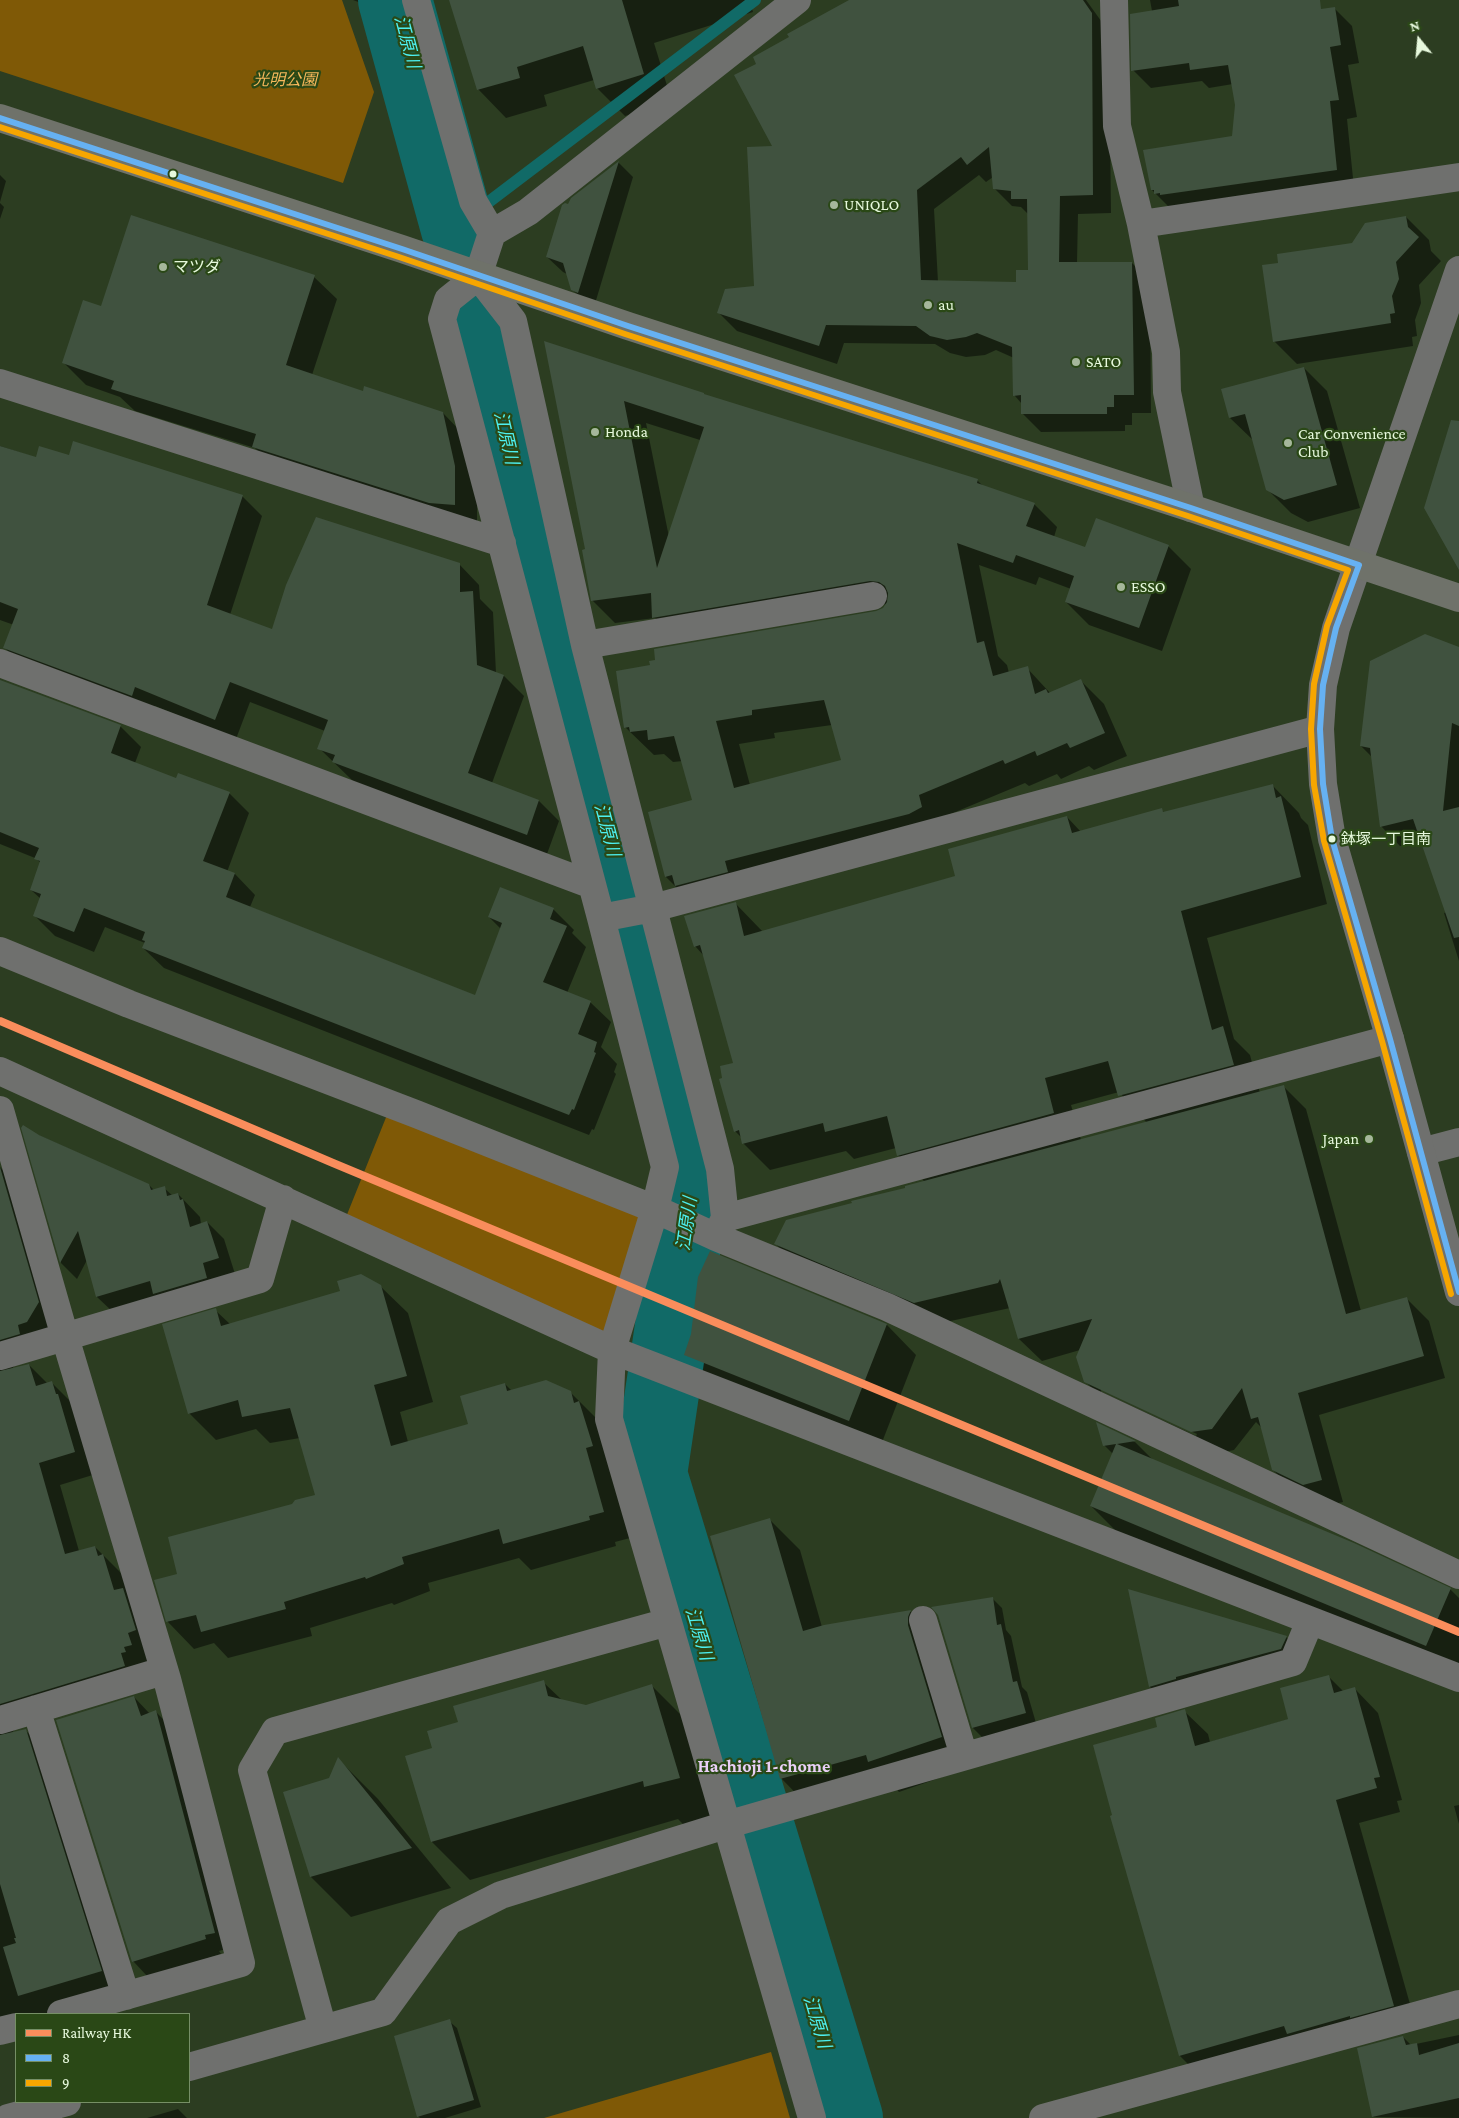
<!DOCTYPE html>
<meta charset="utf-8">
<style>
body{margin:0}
#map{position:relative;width:1459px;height:2118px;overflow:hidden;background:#2c3d21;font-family:"Crimson Pro",serif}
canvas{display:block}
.legend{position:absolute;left:15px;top:2013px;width:175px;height:90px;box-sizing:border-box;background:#2a4816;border:1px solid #768f66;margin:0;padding:6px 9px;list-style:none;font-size:15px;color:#e7f9dd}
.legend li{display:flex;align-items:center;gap:10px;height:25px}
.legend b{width:25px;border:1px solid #768f66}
.north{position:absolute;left:1394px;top:15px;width:50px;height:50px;-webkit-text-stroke:4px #2a4816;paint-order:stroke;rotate:343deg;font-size:14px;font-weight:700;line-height:20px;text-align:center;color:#e7f9dd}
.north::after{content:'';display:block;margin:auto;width:18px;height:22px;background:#e7f9dd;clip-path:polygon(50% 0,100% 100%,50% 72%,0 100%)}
</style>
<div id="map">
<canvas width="1459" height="2118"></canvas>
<ul class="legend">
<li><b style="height:6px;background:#fa8d5c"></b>Railway HK</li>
<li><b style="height:6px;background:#66b1f2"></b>8</li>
<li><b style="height:6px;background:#f7a600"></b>9</li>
</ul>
<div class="north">N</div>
</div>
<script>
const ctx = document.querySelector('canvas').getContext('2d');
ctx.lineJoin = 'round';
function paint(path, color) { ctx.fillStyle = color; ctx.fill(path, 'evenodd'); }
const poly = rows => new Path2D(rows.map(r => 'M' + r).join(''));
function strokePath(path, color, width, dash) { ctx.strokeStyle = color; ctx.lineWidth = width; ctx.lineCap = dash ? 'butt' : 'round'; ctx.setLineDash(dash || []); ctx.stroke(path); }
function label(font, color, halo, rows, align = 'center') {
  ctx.font = font + ' "Crimson Pro","Noto Sans JP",serif'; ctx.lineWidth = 4.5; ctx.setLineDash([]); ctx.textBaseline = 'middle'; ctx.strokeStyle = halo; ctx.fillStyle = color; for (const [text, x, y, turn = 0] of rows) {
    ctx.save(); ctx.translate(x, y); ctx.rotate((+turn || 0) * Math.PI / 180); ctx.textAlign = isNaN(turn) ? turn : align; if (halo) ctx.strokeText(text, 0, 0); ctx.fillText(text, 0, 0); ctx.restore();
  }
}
paint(poly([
 [0,0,342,0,374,92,343,183,0,71],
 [391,1105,655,1209,612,1350,342,1227],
 [771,2052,790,2118,544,2118]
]), '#7f5906');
paint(poly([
 [353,0,371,0,369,6],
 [451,0,757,0,750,2,753,12,654,43,672,102,625,116,597,88,594,80,544,95,547,106,506,118,478,89],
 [852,0,1086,0,1109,32,1111,213,1078,214,1077,263,1132,263,1150,281,1151,413,1132,413,1132,425,1125,425,1125,431,1041,432,1022,413,1022,404,1015,396,1014,358,996,350,985,355,966,357,950,353,935,344,844,343,837,364,737,331,719,313,755,287,774,147,758,64],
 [979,175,986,182,993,177,994,188,1012,206,1021,207,1029,215,1030,271,1018,283,938,282,934,209],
 [1150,0,1257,0,1270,18,1334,8,1352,26,1359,63,1348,65,1357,117,1347,119,1354,188,1170,208,1152,190,1234,137,1237,104,1233,84,1209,88,1202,81,1151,88,1133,70,1152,11],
 [618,162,633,177,594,307,588,305,572,289,567,274,563,272,547,257,569,206],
 [0,175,6,181,0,202],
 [0,203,4,207,0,219],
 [1406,217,1429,240,1431,251,1441,261,1419,285,1421,303,1415,320,1417,336,1412,337,1413,346,1297,364,1274,341,1279,264,1352,244],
 [314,277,337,299,312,375,364,393,443,413,465,436,477,489,477,527,276,469,255,448,135,411,120,397,86,385,64,363,102,308],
 [546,343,706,396,977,480,984,487,1034,504,1057,527,1054,537,1086,549,1168,546,1191,569,1162,651,1089,625,1066,602,1071,589,1039,577,1036,585,979,565,998,656,1007,665,1009,673,1027,668,1051,694,1081,681,1104,704,1127,756,1094,770,1089,766,1061,779,1057,774,1029,786,1025,783,941,818,689,900,666,877,694,801,683,761,673,762,664,754,654,755,625,727,651,666,656,661,876,613,883,609,887,604,677,640,655,618,615,623,592,600,586,550],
 [646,423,700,440,669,537],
 [832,725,843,761,750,785,739,744,775,738,774,733],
 [1304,368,1327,391,1360,508,1308,522,1291,513,1267,489,1254,441,1230,418],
 [0,446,37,458,70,457,242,496,262,516,230,615,273,631,459,564,479,585,480,599,493,612,496,673,504,676,524,696,492,783,539,801,559,821,547,854,354,782,319,748,325,731,250,702,236,739,155,706,152,715,25,668,5,648,14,625,0,620],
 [1459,647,1459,961,1444,913,1447,912,1421,841,1400,846,1381,826,1373,758,1361,746],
 [0,681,120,726,141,747,135,763,177,780,229,793,249,813,227,872,235,874,255,895,250,907,476,996,501,929,489,917,553,909,574,930,572,933,586,947,567,993,590,1002,611,1022,601,1047,617,1064,614,1072,616,1074,594,1130,592,1129,589,1135,164,968,143,948,145,943,105,927,94,952,55,936,35,916,41,899,31,890,41,863,35,858,0,844],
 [1272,785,1299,813,1301,818,1308,825,1327,904,1207,938,1234,1039,1250,1055,1260,1093,1284,1087,1306,1109,1361,1311,1406,1298,1429,1321,1445,1378,1319,1415,1343,1502,1326,1506,1296,1492,1273,1470,1262,1428,1256,1422,1234,1450,1214,1454,1108,1404,1085,1381,1080,1350,1042,1361,1019,1339,1010,1308,937,1324,797,1266,775,1243,925,1182,898,1155,896,1148,854,1159,846,1151,770,1170,743,1143,742,1138,735,1131,734,1064,704,956,695,946,735,903,763,932,957,876,1067,817,1081,832,1161,810,1165,813],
 [1119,1092,1147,1123,1081,1140,1071,1105],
 [1101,1389,1197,1434,1196,1436,1101,1392],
 [23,1128,149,1185,154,1190,164,1188,173,1196,178,1194,200,1217,201,1224,207,1222,224,1239,235,1274,114,1313,97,1297,87,1260,77,1279,61,1263],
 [0,1167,21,1189,60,1325,9,1371,29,1365,48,1384,52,1383,74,1405,96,1474,60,1485,79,1551,95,1547,125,1577,153,1667,18,1727,9,1735,25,1730,48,1752,123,1993,55,2014,16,2014,0,2032],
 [711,1253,887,1325,916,1355,879,1450,715,1385,686,1355,693,1335],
 [380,1286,408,1313,433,1402,400,1412,408,1442,470,1425,505,1384,512,1391,570,1392,597,1419,630,1538,615,1542,616,1546,531,1570,519,1558,428,1583,430,1591,394,1605,392,1603,310,1628,312,1636,228,1658,214,1643,194,1649,168,1622,155,1581,179,1575,292,1505,316,1496,300,1438,270,1443,256,1429,216,1440,189,1413,215,1310,230,1324],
 [1098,1425,1135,1442,1155,1462,1450,1589,1459,1598,1459,1665,1120,1535,1091,1506,1113,1454,1105,1446],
 [770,1520,800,1550,822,1627,911,1612,940,1641,971,1767,899,1792,893,1785,811,1809,781,1778],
 [1130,1591,1286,1637,1302,1652,1166,1702,1150,1687],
 [992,1598,1002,1608,1006,1630,1011,1636,1022,1687,1027,1692,1036,1723,983,1738,973,1728,939,1615],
 [1328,1676,1344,1692,1355,1689,1378,1713,1402,1800,1397,1801,1400,1812,1359,1823,1417,2029,1203,2079,1180,2056,1113,1816,1159,1728,1184,1711,1208,1734,1210,1742,1289,1719],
 [543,1682,563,1701,586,1706,652,1686,690,1724,717,1816,684,1825,678,1819,470,1880,432,1842,434,1748,460,1723],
 [134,1697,150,1714,156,1712,171,1727,229,1948,219,1951,221,1954,148,1977,133,1961],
 [338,1759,378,1799,451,1888,351,1917,311,1877,330,1779],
 [1459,1805,1459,1824,1454,1806],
 [449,2021,457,2028,481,2107,445,2118,420,2118,418,2116],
 [1459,2035,1459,2118,1373,2117,1403,2037,1411,2045],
 [178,2109,187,2118,147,2118]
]), '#0007');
strokePath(poly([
 [457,226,755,0]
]), '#116a67', 12);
strokePath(poly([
 [395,0,458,229],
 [480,325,533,552,657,1019,693,1185,650,1474,846,2118]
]), '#116a67', 74);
paint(poly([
 [449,0,622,0,644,74,596,89,583,46,517,67,520,78,477,90],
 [849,0,1083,0,1092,13,1093,195,1060,196,1059,262,1132,262,1134,395,1114,395,1114,407,1107,407,1107,414,1021,414,1021,395,1013,396,1012,347,977,333,966,337,947,340,930,336,916,326,826,325,819,346,717,313,725,289,754,286,747,147,772,146,734,75,756,64,753,57,789,37,787,34],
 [989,147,993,189,1011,191,1011,199,1027,199,1028,270,1016,270,1016,282,921,280,917,190,961,157,967,165],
 [1178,0,1320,0,1321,9,1335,7,1341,45,1330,47,1339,100,1330,101,1337,170,1160,195,1160,193,1154,194,1154,190,1151,190,1143,150,1232,136,1235,105,1228,65,1190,70,1189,63,1131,71,1130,14,1179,6],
 [619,161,578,293,571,290,563,263,546,257,562,205,565,203,568,204,571,198],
 [131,215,315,275,286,365,363,391,364,386,443,412,455,466,455,505,429,503,252,447,256,434,111,389,114,381,62,363,83,300,101,306],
 [1406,216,1408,227,1419,237,1396,262,1399,279,1392,296,1395,313,1390,314,1391,323,1273,342,1262,265,1278,263,1277,254,1352,243,1365,223],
 [544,341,704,393,704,394,978,479,977,483,1035,503,1026,526,1085,547,1096,518,1169,545,1139,628,1065,602,1074,576,1016,555,1013,563,957,543,977,643,984,641,993,676,1028,666,1035,694,1046,689,1048,693,1081,679,1105,733,1070,748,1067,743,1037,756,1035,751,1005,764,1003,760,919,795,922,807,909,814,725,861,728,872,675,886,672,875,665,877,648,812,692,800,674,736,648,740,647,730,630,732,629,727,624,728,616,671,650,665,649,661,655,660,654,649,876,611,883,608,887,602,888,593,885,586,879,582,870,581,652,618,651,593,591,601,582,550,585,549],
 [624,401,704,427,657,568],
 [824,700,841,760,734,788,716,721,752,715,752,710],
 [1304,367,1337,485,1284,500,1266,490,1245,414,1229,418,1221,389],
 [1451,420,1459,421,1459,570,1424,508],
 [73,441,243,495,207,605,272,629,286,585,316,517,460,563,460,592,473,591,477,665,504,675,468,773,539,800,527,835,332,762,335,755,317,749,328,720,230,682,215,720,135,687,132,696,3,648,18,609,0,602,0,446,36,457,39,446,69,455],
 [1425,634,1459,647,1459,726,1452,723,1443,811,1459,807,1459,937,1454,938,1413,819,1380,827,1370,748,1360,746,1370,661],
 [0,680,121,725,111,753,176,778,178,773,230,792,203,861,235,873,226,897,475,995,502,923,488,917,500,887,554,908,550,919,567,926,543,982,591,1001,578,1034,597,1042,594,1052,596,1053,574,1110,572,1109,569,1115,142,948,145,941,142,940,145,932,84,908,74,932,33,916,41,894,30,890,40,861,34,859,39,848,0,832],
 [1273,784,1276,798,1281,796,1301,877,1181,911,1212,1030,1223,1026,1234,1065,1118,1096,1108,1061,1045,1078,1054,1113,897,1156,887,1116,825,1132,823,1123,742,1144,739,1130,734,1132,719,1079,722,1078,720,1066,733,1063,700,945,694,947,684,916,736,902,744,936,955,876,948,849,1067,816,1072,833,1162,808,1163,812],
 [1284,1085,1346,1314,1407,1297,1424,1356,1298,1393,1322,1480,1303,1485,1272,1470,1258,1417,1251,1419,1242,1388,1212,1429,1191,1432,1084,1382,1076,1357,1092,1319,1018,1339,1000,1279,998,1283,914,1303,774,1244,786,1220,852,1203,851,1201,905,1188,905,1186],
 [23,1125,39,1135,149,1184,151,1190,165,1186,167,1196,178,1193,180,1200,183,1199,190,1227,207,1221,219,1258,203,1263,207,1278,153,1294,150,1281,96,1297,78,1231,60,1263,21,1128],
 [0,1167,39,1302,27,1322,18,1325,20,1334,0,1340],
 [710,1251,887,1324,849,1421,684,1355,691,1334,698,1277],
 [361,1274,381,1285,407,1376,374,1385,391,1446,468,1424,460,1396,505,1383,507,1391,546,1380,571,1391,574,1403,579,1401,593,1446,586,1448,604,1512,589,1516,590,1520,503,1544,499,1529,402,1557,404,1564,366,1579,365,1577,284,1602,286,1609,201,1632,196,1615,166,1622,154,1580,177,1574,168,1537,292,1504,295,1500,315,1495,290,1408,242,1417,238,1400,188,1414,162,1324,216,1308,221,1326,340,1291,337,1281],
 [29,1364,36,1386,52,1381,56,1394,58,1394,75,1452,39,1463,65,1554,95,1546,98,1556,103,1554,114,1590,123,1588,136,1630,128,1633,132,1645,124,1647,126,1652,121,1653,125,1666,0,1704,0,1371],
 [1096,1422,1136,1441,1117,1444,1354,1543,1451,1588,1426,1646,1090,1506,1116,1444,1103,1446],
 [770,1518,803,1631,824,1625,911,1610,908,1617,908,1625,942,1737,868,1762,866,1755,780,1779,710,1536],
 [1128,1589,1287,1636,1281,1649,1176,1677,1176,1679,1149,1687],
 [993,1597,997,1625,1001,1624,1013,1682,1017,1681,1026,1713,972,1728,938,1615,931,1607],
 [1329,1675,1334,1693,1355,1687,1380,1777,1374,1778,1377,1788,1336,1800,1394,2006,1350,2018,1350,2016,1287,2034,1284,2026,1179,2056,1110,1816,1112,1815,1093,1745,1157,1727,1155,1718,1185,1709,1195,1746,1288,1719,1280,1688],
 [544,1680,548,1696,586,1705,652,1684,680,1778,644,1787,643,1781,431,1842,405,1756,432,1748,427,1731,458,1722,453,1706],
 [134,1696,141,1716,156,1710,215,1933,205,1935,206,1939,132,1962,56,1720],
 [26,1729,102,1971,18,1996,3,1947,16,1943,14,1938,16,1938,0,1884,0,1735],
 [338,1757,412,1848,310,1877,283,1792,329,1778],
 [450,2019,474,2100,417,2117,394,2036],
 [1403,2036,1406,2045,1417,2043,1419,2055,1459,2043,1459,2098,1372,2117,1357,2048]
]), '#40523f');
strokePath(poly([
 [416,0,473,201,492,233],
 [797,0,528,212,492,233,478,276,448,300,442,319,601,918,665,1167,655,1209,612,1350,609,1419,812,2118],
 [1114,0,1117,126,1141,224,1166,352,1167,392,1191,508],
 [1141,224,1459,177],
 [478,276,513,321,585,645,720,1169,725,1218,716,1237],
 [0,383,502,543],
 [585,645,873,596],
 [0,663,592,885],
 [601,918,653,908,1320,729],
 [0,951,129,1004,416,1114,655,1209,716,1237,887,1307,1459,1575],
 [0,1071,612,1350,1459,1678],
 [0,1110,65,1337,167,1679,241,1963,61,2014],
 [1421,1152,1459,1142],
 [725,1218,1390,1039],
 [0,1356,260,1279,283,1199],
 [923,1620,964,1756],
 [36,1709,126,1996],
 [0,1720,163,1671],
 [323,2029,252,1770,275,1731,668,1622],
 [0,2031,16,2027],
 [189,2067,383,2012,449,1921,501,1895,726,1825,1293,1662,1310,1621],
 [8,2118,67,2102],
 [1043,2118,1459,2004]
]), '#6f706e', 28);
strokePath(poly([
 [1459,270,1336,628,1323,685,1320,729,1323,784,1332,839,1390,1039,1459,1292]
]), '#6f706e', 28);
strokePath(poly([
 [0,118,402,249,628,326,1191,508,1459,598]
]), '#6f726a', 28);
strokePath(poly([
 [0,118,402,249,628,326,1191,508,1359,565,1336,628,1323,685,1320,729,1323,784,1332,839,1390,1039,1459,1292]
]), '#66b1f2', 6);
strokePath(poly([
 [0,127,399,257,625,334,1188,516,1348,570,1327,626,1314,684,1311,729,1314,785,1324,841,1382,1041,1451,1294]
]), '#f7a600', 6);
strokePath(poly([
 [0,1021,333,1163,1459,1632]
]), '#fa8d5c', 8);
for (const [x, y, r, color] of [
 [173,174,4.5,"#e7f9dd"],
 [834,205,5,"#a6b79b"],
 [163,267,5,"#a6b79b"],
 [928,305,5,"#a6b79b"],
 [1076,362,5,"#a6b79b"],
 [595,432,5,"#a6b79b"],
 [1288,443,5,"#a6b79b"],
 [1121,587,5,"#a6b79b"],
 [1332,839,4.5,"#e7f9dd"],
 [1369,1139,5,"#a6b79b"]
]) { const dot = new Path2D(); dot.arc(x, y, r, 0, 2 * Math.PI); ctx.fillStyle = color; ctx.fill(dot); strokePath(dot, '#2a4816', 2); }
label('15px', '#e7f9dd', '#2a4816', [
 ["鉢塚一丁目南",1341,839]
], 'left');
label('italic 16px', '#f6b75b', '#2a4816', [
 ["光明公園",285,80]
]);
label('16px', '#e7f9dd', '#2a4816', [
 ["UNIQLO",844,205],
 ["マツダ",173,267],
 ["au",938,305],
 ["SATO",1086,362],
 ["Honda",605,432],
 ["Car Convenience",1298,434],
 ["Club",1298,452],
 ["ESSO",1131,587],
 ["Japan",1359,1139,"right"]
], 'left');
label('italic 18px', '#4defef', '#2a4816', [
 ["江原川",407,42,75],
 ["江原川",506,438,77],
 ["江原川",607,830,75],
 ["江原川",687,1224,-82],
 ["江原川",699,1634,73],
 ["江原川",817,2022,73]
]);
label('bold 18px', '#e9cff6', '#2a4816', [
 ["Hachioji 1-chome",764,1766]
]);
</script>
